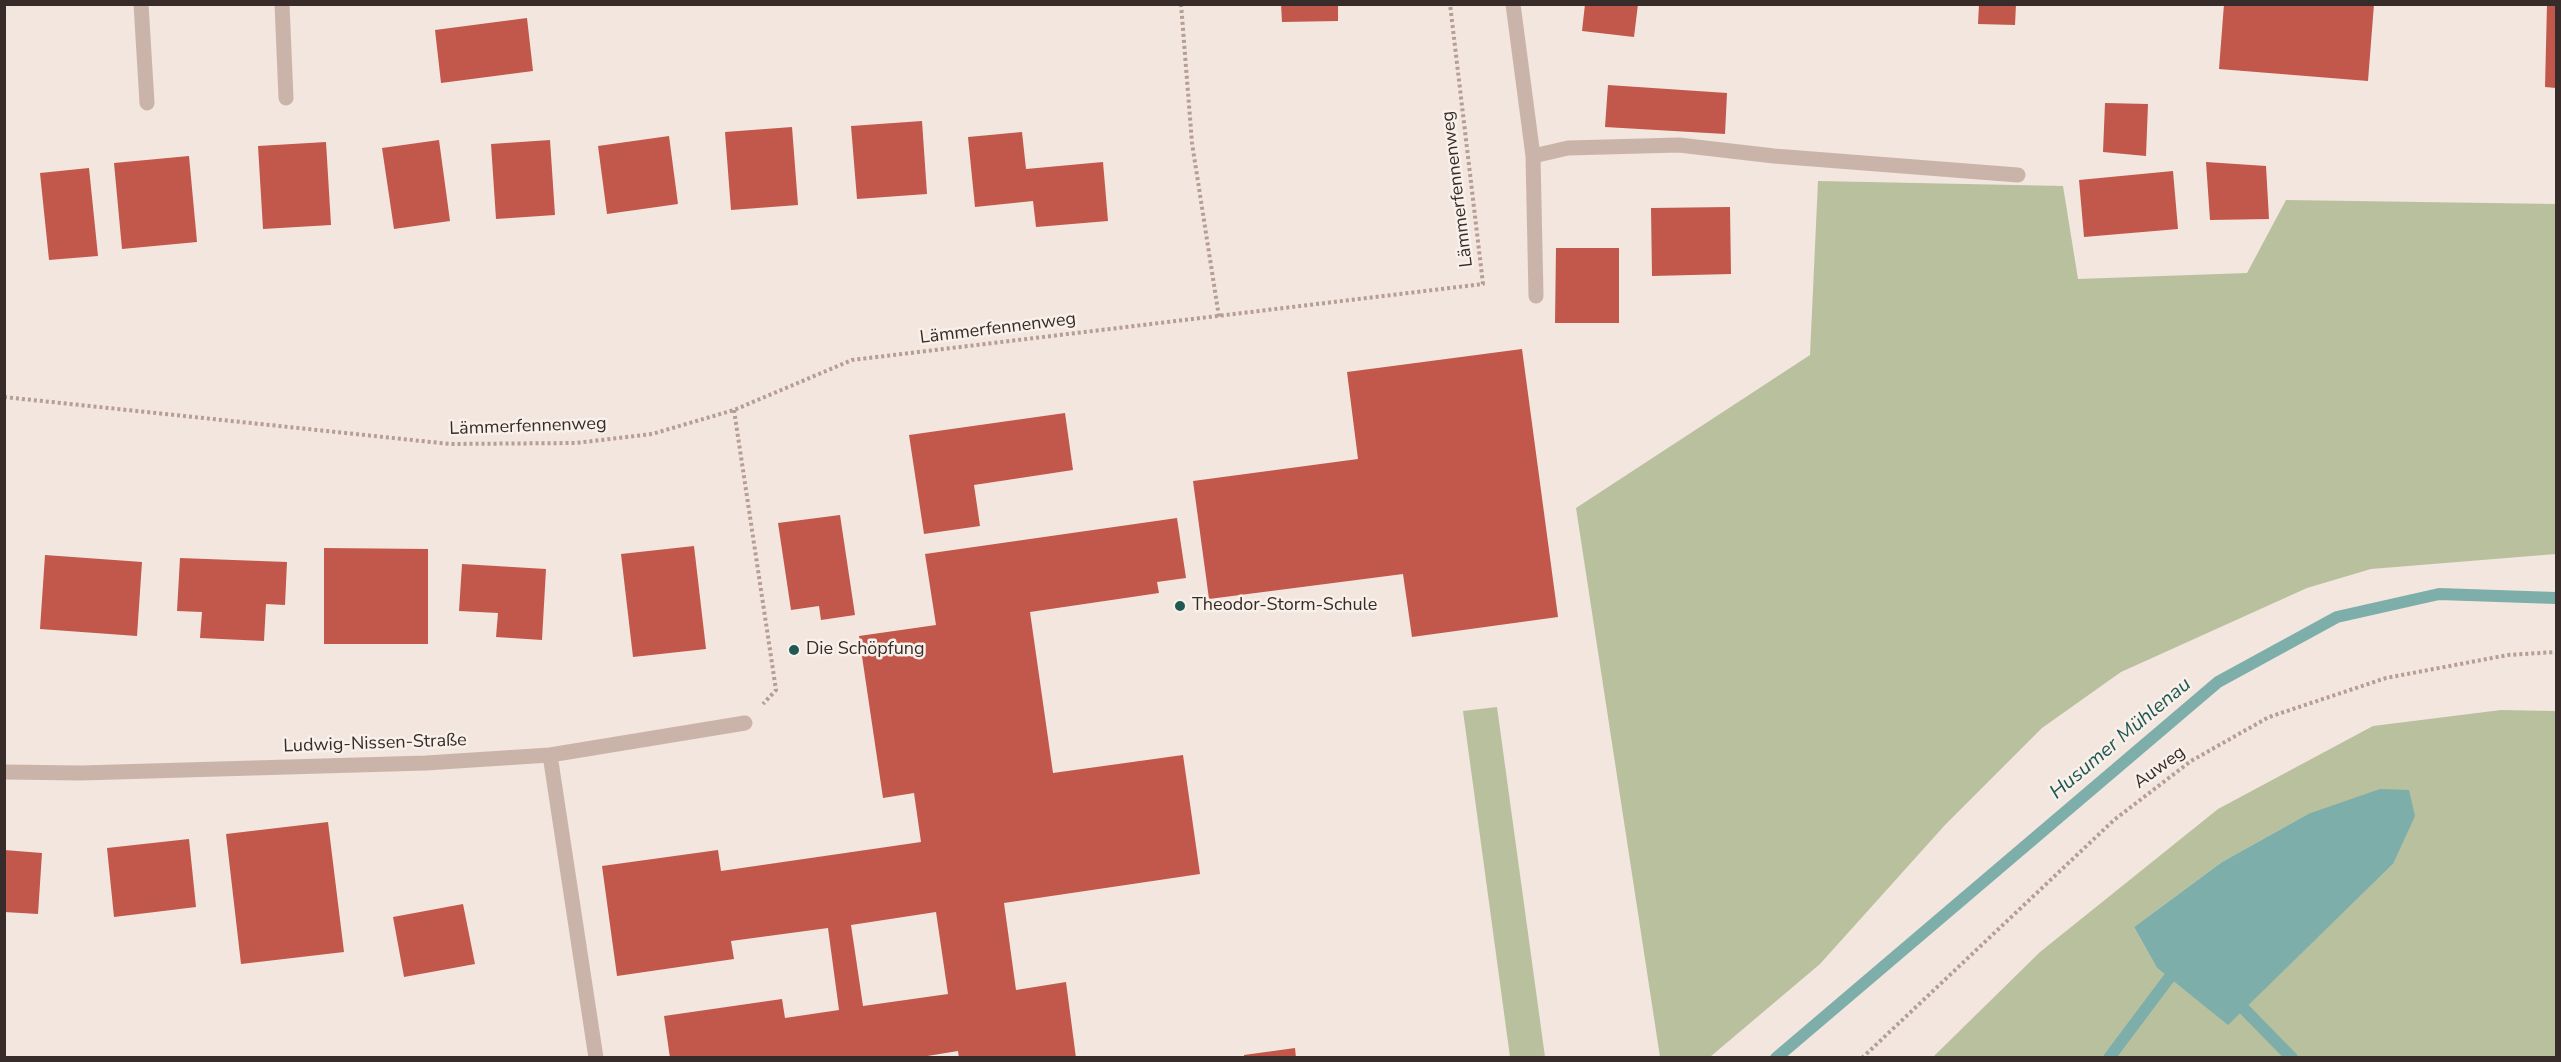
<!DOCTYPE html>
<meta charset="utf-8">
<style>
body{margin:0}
#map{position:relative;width:2561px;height:1062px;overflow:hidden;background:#f2e6de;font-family:"Nunito Sans",sans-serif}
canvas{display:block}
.frame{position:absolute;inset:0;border:6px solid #372c29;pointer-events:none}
</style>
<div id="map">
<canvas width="2561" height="1062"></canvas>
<div class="frame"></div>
</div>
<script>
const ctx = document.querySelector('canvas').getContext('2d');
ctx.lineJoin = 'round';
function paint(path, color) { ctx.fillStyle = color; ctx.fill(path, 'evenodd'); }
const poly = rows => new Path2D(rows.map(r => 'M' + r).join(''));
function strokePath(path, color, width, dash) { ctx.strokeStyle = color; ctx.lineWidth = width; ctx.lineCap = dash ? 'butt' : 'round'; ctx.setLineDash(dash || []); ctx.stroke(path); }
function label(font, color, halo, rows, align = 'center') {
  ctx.font = font + ' "Nunito Sans",sans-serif'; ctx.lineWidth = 5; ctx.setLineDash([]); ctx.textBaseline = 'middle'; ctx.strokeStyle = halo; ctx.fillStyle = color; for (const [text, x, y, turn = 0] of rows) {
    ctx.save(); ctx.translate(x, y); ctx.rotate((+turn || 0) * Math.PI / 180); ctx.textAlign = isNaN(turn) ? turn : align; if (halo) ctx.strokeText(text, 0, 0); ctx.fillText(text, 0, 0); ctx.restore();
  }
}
paint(poly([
 [1818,181,2063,186,2078,279,2247,273,2286,200,2556,204,2556,554,2371,569,2307,588,2121,672,2042,728,1945,825,1820,964,1710,1057,1660,1057,1576,508,1810,355],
 [1497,707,1545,1057,1510,1057,1463,711],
 [2501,710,2556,711,2556,1057,1932,1058,2040,952,2218,809,2373,726],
 [2308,814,2393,864,2228,1024,2157,968,2134,927,2222,862]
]), '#b9c09e');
paint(poly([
 [2380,789,2409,790,2415,816,2393,864,2228,1025,2157,968,2134,927,2222,862,2308,814]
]), '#7daeaa');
strokePath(poly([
 [2244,1009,2292,1058],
 [1776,1058,2218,682,2337,617,2439,594,2556,598],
 [2109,1058,2169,978]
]), '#7daeaa', 12);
paint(poly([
 [1281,4,1338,4,1338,21,1282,22],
 [1585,4,1638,4,1634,37,1582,31],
 [1979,4,2016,4,2015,25,1978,24],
 [2224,4,2374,4,2368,81,2219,69],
 [2547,4,2556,4,2556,88,2545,87],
 [527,18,533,71,441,83,435,30],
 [1608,85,1727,93,1725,134,1605,127],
 [2105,103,2148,104,2146,156,2103,152],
 [922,121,927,194,857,199,851,126],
 [792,127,798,205,731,210,725,132],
 [1022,132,1026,169,1103,162,1108,221,1036,227,1033,201,975,207,968,137],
 [669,136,678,204,607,214,598,146],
 [439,140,450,221,394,229,382,148],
 [550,140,555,215,496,219,491,144],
 [326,142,331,225,263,229,258,146],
 [189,156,197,242,122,249,114,163],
 [2206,162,2266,166,2269,219,2210,220],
 [89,168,98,256,49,260,40,173],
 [2173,171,2178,229,2084,237,2079,180],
 [1730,207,1731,274,1652,276,1651,208],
 [1556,248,1619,248,1619,323,1555,323],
 [1522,349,1558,617,1412,637,1403,574,1209,599,1193,481,1358,459,1347,372],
 [1065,413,1073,470,974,485,980,526,924,534,909,435],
 [840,515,855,615,821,620,819,606,791,610,778,523],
 [1177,518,1186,578,1157,582,1159,593,1030,612,1053,773,1183,755,1200,874,1004,903,1016,990,1066,982,1076,1058,959,1058,958,1051,915,1058,670,1058,664,1016,782,999,785,1018,839,1010,828,928,731,941,734,959,617,976,602,866,718,850,721,871,921,842,914,793,883,798,859,636,936,625,925,554],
 [936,912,948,994,863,1006,851,925],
 [694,546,706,649,633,657,621,554],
 [324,548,428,549,428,644,324,644],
 [45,555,142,562,137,636,40,629],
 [180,558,287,562,285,605,266,604,264,641,200,638,202,612,177,611],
 [462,564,546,569,542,640,496,637,498,613,459,611],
 [328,822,344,952,241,964,226,834],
 [189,839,196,907,114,917,107,848],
 [4,850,42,853,38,914,4,912],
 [463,904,475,964,404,977,393,917],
 [1295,1048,1296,1058,1244,1058,1244,1055]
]), '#c2584b');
strokePath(poly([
 [1181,4,1192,143,1219,317],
 [4,397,450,444,576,443,652,434,734,410,852,360,1483,284,1450,4],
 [734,410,776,690,763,704],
 [1862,1058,2114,820,2191,761,2269,717,2386,678,2508,655,2556,652]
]), '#b59e94', 4, [3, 3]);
strokePath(poly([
 [141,4,147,103],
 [282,4,286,98],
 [1513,4,1533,156,1536,296],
 [1533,156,1568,148,1679,145,1774,156,2018,175],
 [550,755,596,1058],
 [4,772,81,773,426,763,550,755,745,723]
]), '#cab4aa', 15);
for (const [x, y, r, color] of [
 [1180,606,6,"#205854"],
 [794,650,6,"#205854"]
]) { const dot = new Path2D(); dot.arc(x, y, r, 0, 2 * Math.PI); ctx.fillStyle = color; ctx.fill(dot); strokePath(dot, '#f9f0ea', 2); }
label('18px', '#372c29', '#f9f0ea', [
 ["Lämmerfennenweg",1458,189,-97],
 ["Lämmerfennenweg",998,329,-7],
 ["Lämmerfennenweg",528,427,-2],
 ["Ludwig-Nissen-Straße",375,744,-2],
 ["Auweg",2160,768,-36]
]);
label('18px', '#372c29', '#f9f0ea', [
 ["Theodor-Storm-Schule",1192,606],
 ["Die Schöpfung",806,650]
], 'left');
label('italic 20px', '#205854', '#f9f0ea', [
 ["Husumer Mühlenau",2121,739,-40]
]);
</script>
